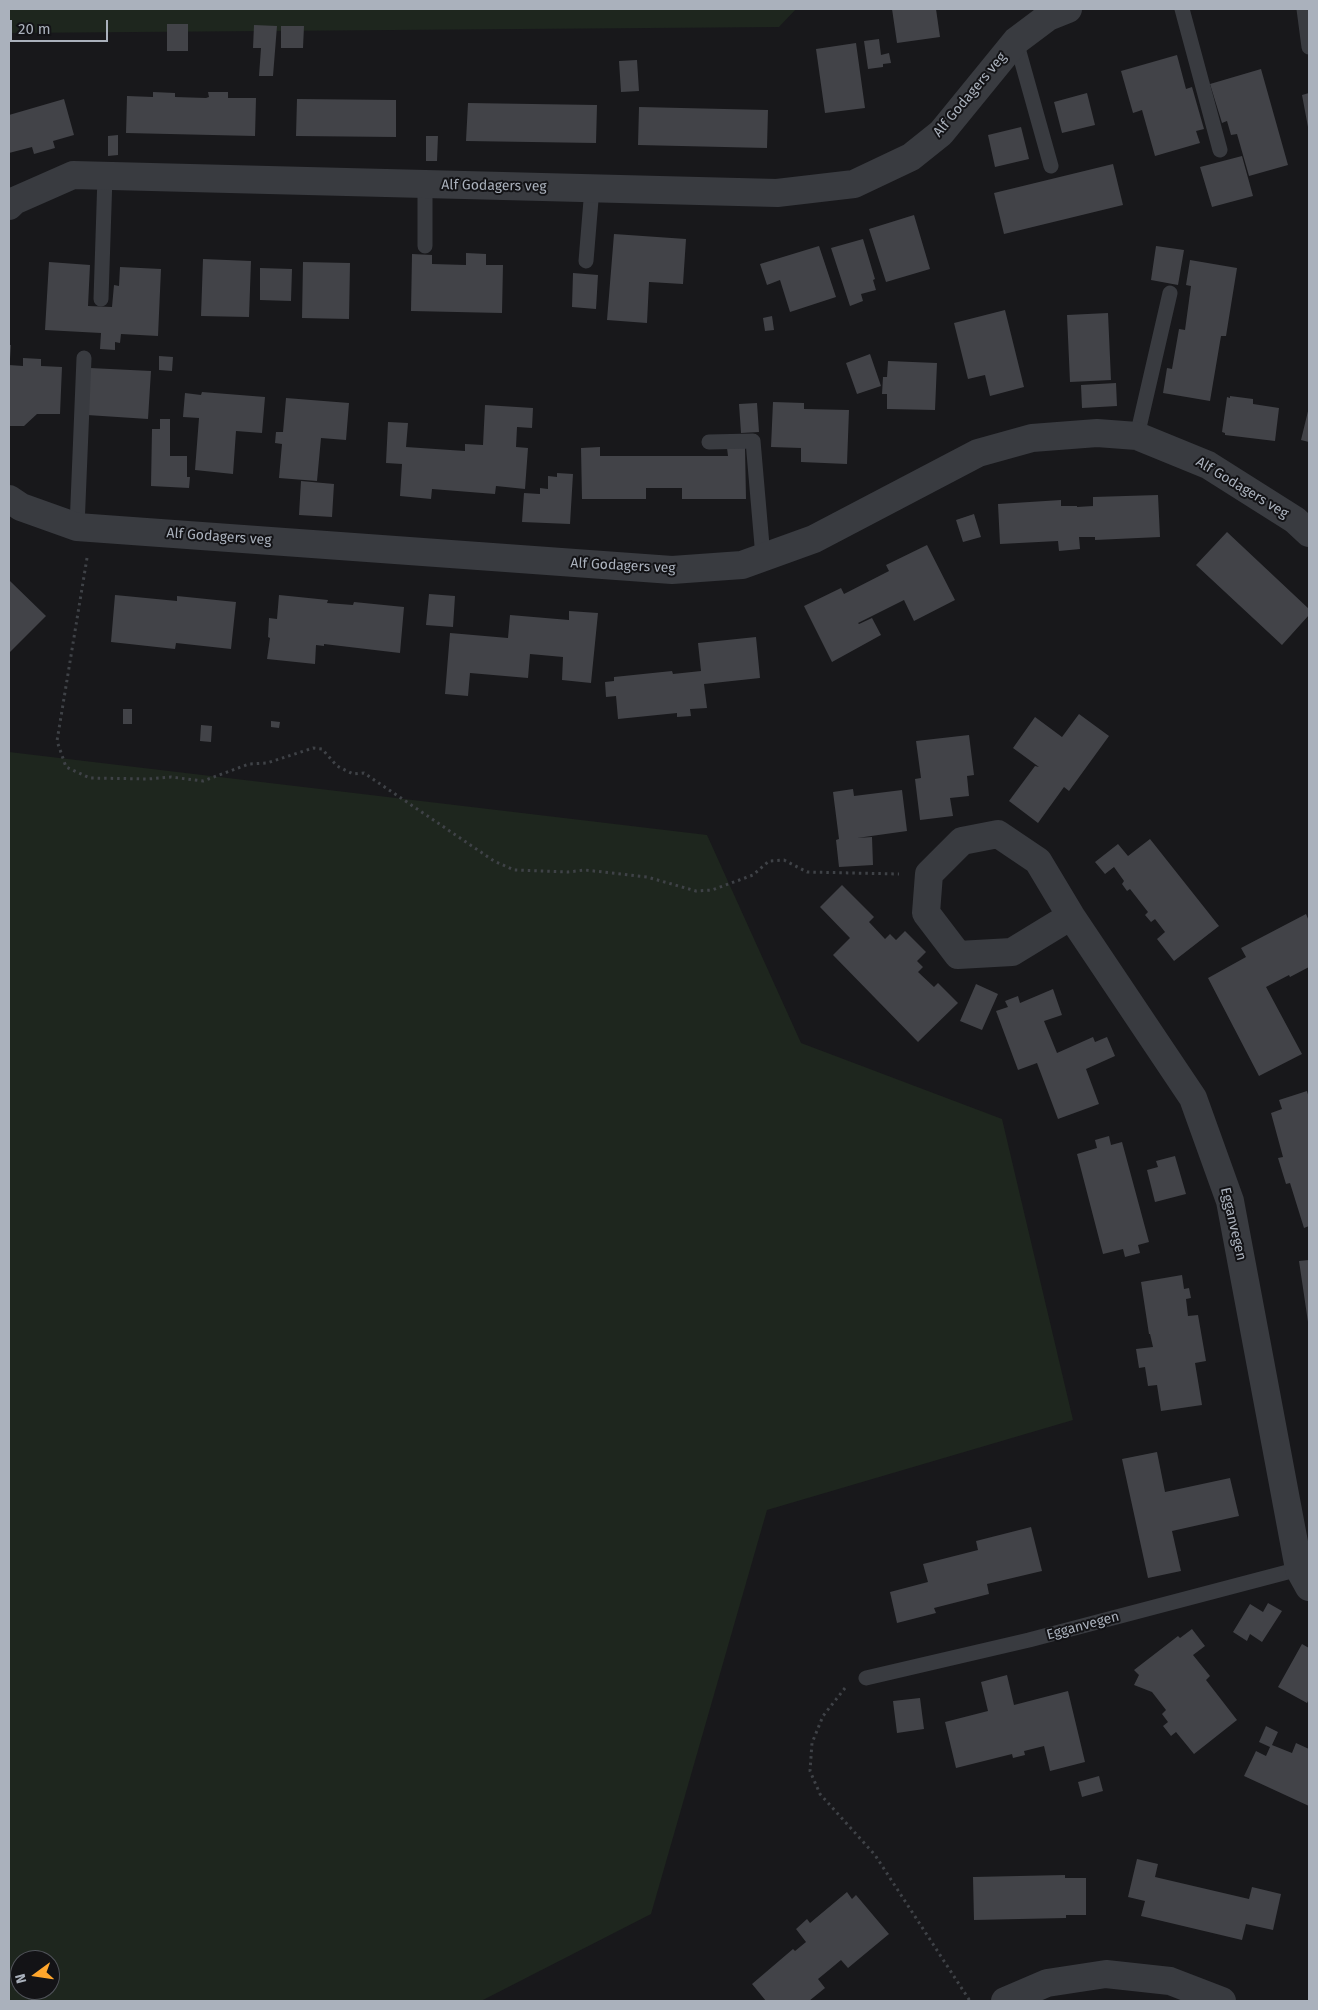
<!DOCTYPE html>
<style>
body{margin:0}
#map{position:relative;width:1318px;height:2010px;overflow:hidden;background:#18181b;font-family:"Fira Sans",sans-serif}
canvas{display:block}
.frame{position:absolute;inset:0;border:10px solid #aab1bc;pointer-events:none}
.north{position:absolute;left:10px;top:1950px;width:50px;height:50px;box-sizing:border-box;background:#131316;border:1px solid #4f5258;border-radius:50%;rotate:256deg;font-size:14px;font-weight:700;line-height:20px;text-align:center;color:#aab1bc}
.north::after{content:'';display:block;margin:auto;width:18px;height:22px;background:#ffa62c;clip-path:polygon(50% 0,100% 100%,50% 72%,0 100%)}
.scale{position:absolute;left:10px;top:20px;width:98px;height:22px;box-sizing:border-box;border:2px solid #aab1bc;border-top:0;padding-left:6px;font-size:15px;line-height:18px;white-space:nowrap;color:#aab1bc;-webkit-text-stroke:4px #131316;paint-order:stroke}
</style>
<div id="map">
<canvas width="1318" height="2010"></canvas>
<div class="frame"></div>
<div class="north">N</div>
<div class="scale">20 m</div>
</div>
<script>
const ctx = document.querySelector('canvas').getContext('2d');
ctx.lineJoin = 'round';
function paint(path, color) { ctx.fillStyle = color; ctx.fill(path, 'evenodd'); }
const poly = rows => new Path2D(rows.map(r => 'M' + r).join(''));
function strokePath(path, color, width, dash) { ctx.strokeStyle = color; ctx.lineWidth = width; ctx.lineCap = dash ? 'butt' : 'round'; ctx.setLineDash(dash || []); ctx.stroke(path); }
function label(font, color, halo, rows, align = 'center') {
  ctx.font = font + ' "Fira Sans",sans-serif'; ctx.lineWidth = 4; ctx.setLineDash([]); ctx.textBaseline = 'middle'; ctx.strokeStyle = halo; ctx.fillStyle = color; for (const [text, x, y, turn = 0] of rows) {
    ctx.save(); ctx.translate(x, y); ctx.rotate((+turn || 0) * Math.PI / 180); ctx.textAlign = isNaN(turn) ? turn : align; if (halo) ctx.strokeText(text, 0, 0); ctx.fillText(text, 0, 0); ctx.restore();
  }
}
paint(poly([
 [9,9,796,9,779,27,9,33],
 [9,752,707,835,801,1043,1002,1119,1073,1420,767,1510,651,1914,481,2001,9,2001],
 [20,1960,50,1960,50,1990,20,1990]
]), '#1e261e');
paint(poly([
 [892,9,936,9,940,37,897,43],
 [167,24,188,24,188,51,167,51],
 [254,25,277,26,273,76,259,76,261,48,253,48],
 [281,26,304,26,303,48,281,48],
 [879,39,881,55,889,53,891,63,883,64,883,67,868,69,864,41],
 [856,43,865,108,825,113,816,49],
 [1177,55,1186,89,1192,87,1204,129,1196,131,1200,143,1155,156,1142,110,1133,113,1121,71],
 [637,60,639,91,621,92,619,61],
 [1261,69,1288,165,1249,176,1237,134,1231,135,1227,121,1222,123,1210,84],
 [153,92,175,93,175,97,206,98,209,97,208,92,228,92,228,98,256,98,255,136,126,133,127,96,153,97],
 [1087,93,1095,125,1062,133,1054,102],
 [1309,93,1309,127,1308,127,1302,95],
 [64,99,74,135,53,141,55,148,34,154,32,147,9,153,9,115],
 [297,99,396,100,396,137,296,136],
 [468,103,597,105,596,143,466,141],
 [639,107,768,110,767,148,638,145],
 [1021,127,1029,159,995,167,988,135],
 [118,135,118,155,108,156,108,136],
 [426,136,438,136,437,161,426,161],
 [1242,156,1253,196,1212,207,1200,167],
 [1113,164,1123,205,1004,234,994,193],
 [914,215,930,269,886,282,869,229],
 [614,234,686,239,683,284,649,282,647,323,607,320],
 [863,239,875,279,873,280,876,290,861,294,863,301,850,306,831,248],
 [819,246,836,297,790,312,780,280,767,285,760,264],
 [1156,246,1184,250,1178,285,1151,280],
 [466,253,486,254,486,265,503,265,502,313,411,311,412,254,432,255,432,264,466,265],
 [203,259,251,261,249,317,201,316],
 [1190,260,1237,268,1226,336,1221,336,1210,401,1163,393,1167,368,1172,369,1179,329,1185,330,1191,286,1186,285],
 [49,262,90,265,88,306,112,307,114,285,119,286,120,267,161,269,158,336,121,334,120,343,115,342,115,350,100,349,101,333,45,330],
 [303,262,350,263,349,319,302,318],
 [260,268,292,269,291,301,260,300],
 [573,273,598,275,596,309,572,307],
 [1005,310,1024,387,990,396,985,375,968,379,954,323],
 [1108,313,1111,380,1070,382,1067,315],
 [772,316,774,330,765,331,763,318],
 [9,345,11,345,10,359,9,359],
 [870,354,881,386,857,394,846,363],
 [159,356,173,357,172,371,159,370],
 [23,358,41,359,41,366,62,367,60,414,37,414,24,426,9,426,9,365,23,366],
 [888,361,937,363,935,410,887,409,887,394,882,394,883,377,887,377],
 [90,368,151,371,148,419,87,415],
 [1116,383,1117,406,1082,408,1081,385],
 [202,392,265,397,262,433,236,431,233,474,195,470,199,418,183,417,185,393,201,395],
 [1230,396,1253,399,1253,404,1279,408,1275,441,1225,435,1225,433,1222,432,1227,397,1230,398],
 [286,398,349,403,346,440,321,438,317,481,279,478,282,444,275,443,276,432,283,432],
 [773,402,804,403,804,409,849,410,847,464,801,462,801,448,771,447],
 [757,403,759,432,741,433,739,404],
 [485,405,533,408,532,428,517,427,516,447,528,448,525,489,496,486,495,494,432,489,431,499,400,496,402,464,386,463,388,422,408,423,406,447,465,451,465,444,483,445],
 [1309,407,1309,442,1301,440],
 [160,419,170,419,170,456,187,456,187,477,190,477,189,488,151,486,152,429,160,429],
 [600,447,600,456,728,456,727,448,745,448,746,499,682,499,682,488,646,488,646,499,582,499,581,448],
 [557,473,573,474,570,524,522,522,524,493,540,494,540,488,548,489,548,476,557,477],
 [301,481,334,484,332,517,299,515],
 [1158,495,1160,537,1095,540,1095,537,1079,537,1080,549,1059,551,1058,541,1000,544,998,504,1061,500,1061,506,1077,506,1077,507,1093,506,1093,497],
 [974,514,981,537,963,542,956,520],
 [1227,532,1309,609,1309,615,1282,645,1196,565],
 [927,545,955,600,914,621,904,600,858,623,859,624,872,618,881,635,832,662,804,606,841,588,844,594,889,571,886,565],
 [10,581,46,616,9,653,9,583],
 [429,594,455,596,453,627,426,625],
 [115,595,177,601,177,596,236,602,231,649,176,643,175,649,111,642],
 [279,595,328,600,327,603,353,605,354,602,404,607,400,653,324,644,324,646,316,645,315,664,267,659,270,638,268,637,269,618,277,619],
 [569,611,598,613,591,683,562,680,563,657,530,654,528,678,470,673,468,696,445,694,450,633,508,638,510,615,569,620],
 [756,637,760,678,704,684,707,708,690,709,691,716,677,717,677,713,618,719,616,696,606,697,605,682,614,681,614,677,672,671,673,674,701,671,698,643],
 [123,709,132,709,132,724,123,724],
 [1079,714,1109,736,1069,791,1064,787,1038,823,1009,801,1035,766,1039,767,1013,748,1035,717,1062,737],
 [271,721,280,722,279,728,271,727],
 [201,725,212,726,211,742,200,741],
 [969,735,974,775,967,776,969,796,950,798,953,816,920,820,915,779,921,778,916,741],
 [853,789,854,796,902,790,907,831,857,838,872,837,873,865,839,867,836,840,839,839,833,792],
 [1150,839,1219,926,1174,961,1157,939,1165,932,1155,919,1151,922,1145,915,1148,912,1130,889,1127,891,1122,884,1124,881,1114,867,1105,874,1095,862,1118,844,1128,856],
 [842,885,874,917,869,922,885,939,890,934,896,940,905,931,926,952,917,961,923,967,918,972,934,987,938,983,958,1003,918,1042,833,955,850,938,820,907],
 [1306,914,1309,921,1309,967,1290,977,1289,975,1266,987,1302,1054,1259,1076,1208,978,1246,957,1241,948],
 [976,984,998,994,982,1030,960,1021],
 [1053,989,1062,1015,1044,1021,1057,1053,1093,1037,1095,1042,1107,1037,1115,1056,1086,1069,1099,1104,1058,1119,1037,1063,1018,1070,996,1011,1008,1007,1005,1001,1018,996,1020,1003],
 [1307,1091,1309,1098,1309,1226,1304,1228,1290,1183,1286,1184,1278,1158,1283,1157,1271,1113,1282,1109,1279,1100],
 [1109,1136,1111,1145,1122,1142,1149,1242,1138,1245,1140,1253,1125,1257,1123,1249,1103,1254,1077,1154,1097,1148,1095,1140],
 [1175,1156,1186,1194,1155,1202,1147,1170,1158,1167,1156,1161],
 [1309,1260,1309,1322,1308,1322,1299,1261],
 [1182,1275,1184,1289,1189,1288,1191,1298,1186,1299,1188,1316,1198,1315,1206,1361,1195,1363,1202,1405,1161,1411,1157,1385,1148,1386,1145,1367,1139,1368,1136,1349,1153,1347,1150,1334,1149,1334,1141,1282],
 [1157,1452,1165,1492,1230,1478,1239,1516,1172,1531,1181,1571,1148,1578,1122,1459],
 [1031,1527,1042,1571,987,1584,989,1594,934,1608,936,1613,897,1623,890,1592,928,1582,923,1564,978,1550,976,1541],
 [1268,1603,1282,1611,1262,1642,1250,1634,1247,1641,1233,1632,1250,1604,1263,1612],
 [1192,1629,1205,1646,1193,1655,1210,1676,1206,1680,1237,1720,1194,1754,1176,1732,1171,1736,1163,1726,1168,1722,1162,1714,1166,1710,1152,1692,1134,1685,1139,1675,1134,1670,1178,1636,1180,1638],
 [1302,1644,1309,1648,1309,1699,1307,1703,1278,1687],
 [1007,1675,1014,1705,1068,1691,1085,1762,1050,1771,1044,1746,1024,1751,1025,1755,1013,1758,1012,1754,956,1768,945,1722,988,1711,981,1682],
 [920,1698,924,1729,897,1733,893,1701],
 [1266,1726,1278,1732,1272,1745,1292,1753,1296,1743,1309,1749,1309,1806,1244,1776,1256,1751,1266,1756,1270,1747,1259,1742],
 [1099,1776,1103,1791,1082,1797,1078,1782],
 [1137,1859,1158,1864,1155,1877,1249,1899,1252,1887,1281,1894,1273,1930,1246,1924,1242,1940,1141,1916,1145,1901,1128,1897],
 [1065,1875,1065,1878,1086,1878,1086,1915,1066,1915,1066,1918,974,1920,973,1877],
 [847,1892,852,1899,856,1895,889,1934,848,1968,841,1960,829,1970,818,1979,825,1988,809,2001,766,2001,752,1984,793,1949,795,1951,806,1942,796,1929,807,1919,810,1923]
]), '#424348');
strokePath(poly([
 [87,558,57,741,66,767,90,778,148,779,171,777,203,781,249,764,267,763,313,748,322,749,337,766,353,774,364,773,494,861,514,870,568,872,585,870,647,877,696,891,712,890,753,875,769,861,784,860,807,872,899,874],
 [845,1688,823,1716,812,1743,810,1771,820,1794,875,1855,970,2001]
]), '#3f4247', 3, [2.5, 4]);
strokePath(poly([
 [1182,9,1220,150],
 [1304,9,1309,47],
 [1016,41,1051,166],
 [425,246,425,184],
 [586,261,592,188],
 [101,299,105,176],
 [1137,436,1170,293],
 [709,442,753,441,763,557],
 [77,527,84,358],
 [866,1678,1029,1640,1299,1569]
]), '#393b40', 15);
strokePath(poly([
 [9,206,14,201,73,175,777,193,854,184,911,157,941,133,1016,41,1048,17,1068,9],
 [9,499,21,507,77,527,672,570,742,565,814,539,978,453,1032,438,1097,433,1137,436,1208,465,1295,520,1309,533],
 [1071,916,1012,952,958,955,926,913,929,874,962,841,998,834,1038,861,1071,916,1193,1098,1230,1201,1299,1569,1309,1587],
 [1005,2001,1047,1983,1106,1974,1170,1981,1222,2001]
]), '#393b40', 28);
label('14px', '#aab1bc', '#131316', [
 ["Alf Godagers veg",970,95,-50],
 ["Alf Godagers veg",494,186,1],
 ["Alf Godagers veg",1242,488,31],
 ["Alf Godagers veg",219,537,4],
 ["Alf Godagers veg",623,566,3],
 ["Egganvegen",1233,1224,77],
 ["Egganvegen",1083,1626,-15]
]);
</script>
